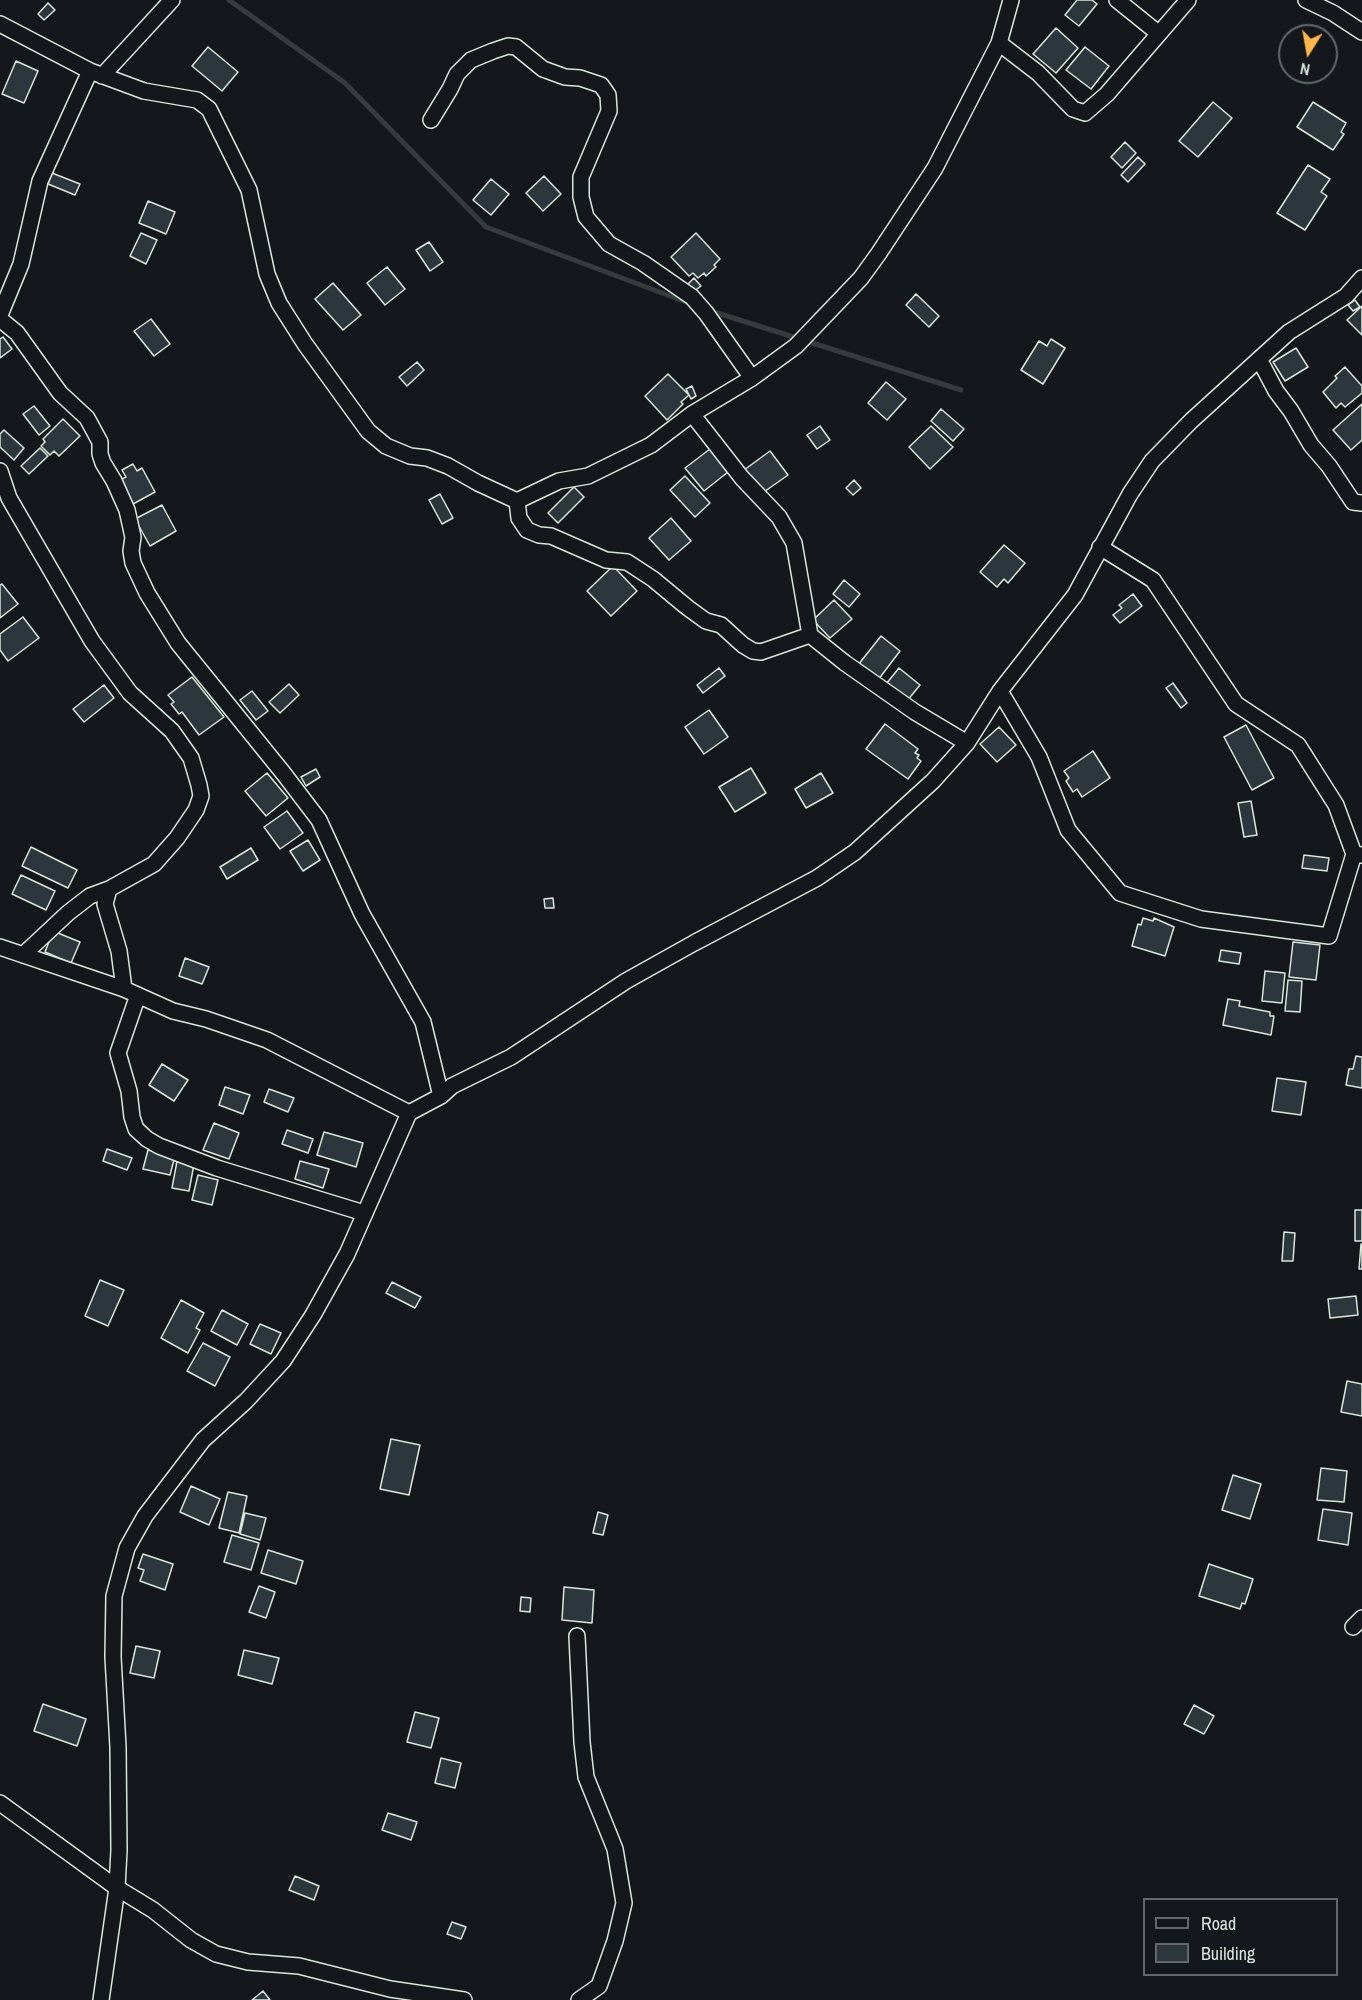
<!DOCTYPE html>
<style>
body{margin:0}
#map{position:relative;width:1362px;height:2000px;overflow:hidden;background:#14181c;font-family:"Archivo Narrow",sans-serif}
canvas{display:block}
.legend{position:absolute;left:1143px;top:1898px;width:195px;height:78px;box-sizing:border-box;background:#14181c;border:2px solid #626a69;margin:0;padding:8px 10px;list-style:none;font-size:18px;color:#d8e6dc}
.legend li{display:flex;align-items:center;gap:12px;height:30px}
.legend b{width:30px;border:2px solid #626a69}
.north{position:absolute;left:1278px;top:24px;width:60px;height:60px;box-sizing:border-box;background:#14181c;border:2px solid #626a69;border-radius:50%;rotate:191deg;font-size:16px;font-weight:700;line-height:24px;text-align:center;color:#d8e6dc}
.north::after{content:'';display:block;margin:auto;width:21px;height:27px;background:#ffb74d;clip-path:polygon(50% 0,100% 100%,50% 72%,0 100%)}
</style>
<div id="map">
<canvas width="1362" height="2000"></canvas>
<ul class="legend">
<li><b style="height:8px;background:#14181c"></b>Road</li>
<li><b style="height:16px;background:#2c363c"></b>Building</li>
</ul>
<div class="north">N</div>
</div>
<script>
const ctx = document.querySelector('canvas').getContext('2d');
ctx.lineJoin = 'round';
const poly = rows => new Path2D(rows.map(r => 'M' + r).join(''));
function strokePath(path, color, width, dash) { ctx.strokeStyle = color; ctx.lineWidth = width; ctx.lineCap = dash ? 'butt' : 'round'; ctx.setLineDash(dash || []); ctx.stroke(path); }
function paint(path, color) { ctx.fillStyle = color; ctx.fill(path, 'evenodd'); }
strokePath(poly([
 [229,0,345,83,486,227,694,305],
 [708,310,961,390]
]), '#363b3e', 5);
const building = poly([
 [1077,0,1092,0,1097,4,1079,26,1065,15,1077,0],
 [48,3,55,10,44,20,38,14,48,3],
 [1056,28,1078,48,1056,73,1033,54,1056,28],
 [208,47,238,72,222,91,192,66,208,47],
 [1085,47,1109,66,1091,89,1066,70,1085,47],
 [16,61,38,71,24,103,2,94,16,61],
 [1213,102,1232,118,1198,157,1179,141,1213,102],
 [1313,102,1346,123,1341,132,1344,134,1333,150,1297,127,1313,102],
 [1125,142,1136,153,1122,168,1111,157,1125,142],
 [1138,157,1145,164,1128,182,1121,175,1138,157],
 [1308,165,1330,179,1321,192,1327,196,1305,230,1277,213,1308,165],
 [52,173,80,184,75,195,48,184,52,173],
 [544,176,561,194,543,211,526,193,544,176],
 [491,179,509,194,491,215,473,200,491,179],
 [148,201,175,212,166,234,139,223,148,201],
 [141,233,157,240,146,264,130,256,141,233],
 [696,233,720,259,714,265,716,267,706,276,704,273,698,278,693,273,689,276,671,257,696,233],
 [429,242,443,262,430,271,416,250,429,242],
 [387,267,405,289,385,305,367,283,387,267],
 [694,278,701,286,693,292,687,285,694,278],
 [333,283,361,315,343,330,315,299,333,283],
 [916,294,939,316,929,327,906,305,916,294],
 [1355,300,1360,307,1353,311,1348,305,1355,300],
 [1362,306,1362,335,1347,320,1362,306],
 [151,319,170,344,154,356,134,331,151,319],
 [3,337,12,349,0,358,0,339,3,337],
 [1051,339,1065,348,1043,384,1021,370,1039,341,1047,346,1051,339],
 [1296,348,1308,367,1285,381,1273,362,1296,348],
 [417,362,424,370,407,386,399,377,417,362],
 [1345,367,1362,386,1362,393,1345,407,1341,403,1336,408,1323,392,1337,378,1335,376,1345,367],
 [668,374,689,395,681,402,683,404,667,420,645,396,668,374],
 [886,382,906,399,887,420,868,403,886,382],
 [692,386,696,396,691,399,686,389,692,386],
 [1362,404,1362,440,1351,450,1333,430,1362,404],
 [34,406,50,426,39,435,23,414,34,406],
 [941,409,964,429,953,441,931,421,941,409],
 [63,419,80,436,59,456,54,451,50,455,41,446,45,442,43,439,63,419],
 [820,426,830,440,817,449,807,435,820,426],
 [931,426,953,447,930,469,909,447,931,426],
 [4,430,24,448,14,460,0,447,0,434,4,430],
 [40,448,48,456,29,474,21,466,40,448],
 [710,449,728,472,704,491,685,468,710,449],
 [770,451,788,475,761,494,744,470,770,451],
 [133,464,137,471,142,468,155,492,133,504,120,480,126,477,122,470,133,464],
 [685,476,710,503,695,517,670,490,685,476],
 [854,480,861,488,853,495,846,488,854,480],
 [574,487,584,497,558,523,548,513,574,487],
 [440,494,453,518,442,524,429,500,440,494],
 [162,505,176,531,150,546,135,519,162,505],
 [671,518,691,541,669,560,649,538,671,518],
 [1004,545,1025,563,1008,583,1004,579,997,587,980,572,1004,545],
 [613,566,637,591,611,616,587,591,613,566],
 [844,580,860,594,849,607,833,594,844,580],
 [2,584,18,604,0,618,0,585,2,584],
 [1133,594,1142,606,1120,623,1113,615,1122,608,1119,605,1133,594],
 [834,600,852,619,830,638,813,620,834,600],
 [23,617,39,638,8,661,0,650,0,634,23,617],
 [881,636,900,651,878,680,858,665,881,636],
 [719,668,725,676,703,693,697,685,719,668],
 [899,668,920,685,907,701,886,684,899,668],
 [192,677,224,717,199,735,182,712,179,714,171,704,174,702,168,695,192,677],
 [1173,683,1187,703,1181,708,1166,688,1173,683],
 [289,684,299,695,280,713,269,702,289,684],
 [104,685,114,698,84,722,73,709,104,685],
 [252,691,268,711,256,720,240,700,252,691],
 [709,710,728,737,704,754,685,727,709,710],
 [885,724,918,749,915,753,919,755,917,758,921,761,908,779,866,749,885,724],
 [1246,725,1274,778,1252,790,1224,737,1246,725],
 [999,727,1016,745,997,762,980,744,999,727],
 [1093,751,1110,778,1082,797,1077,789,1073,792,1066,781,1069,778,1064,771,1093,751],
 [751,768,766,793,735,812,719,787,751,768],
 [316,769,320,777,306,786,301,777,316,769],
 [267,773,288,798,266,816,245,791,267,773],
 [821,773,833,793,806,808,795,789,821,773],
 [1251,801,1257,835,1244,837,1238,803,1251,801],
 [287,811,303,833,280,849,264,827,287,811],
 [308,840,320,860,303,871,290,851,308,840],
 [31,847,77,870,68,888,22,866,31,847],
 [251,848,258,860,227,879,220,867,251,848],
 [1304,855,1329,858,1327,871,1302,868,1304,855],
 [21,875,55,891,46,910,12,894,21,875],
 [553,898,554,908,545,908,544,899,553,898],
 [1143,918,1153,921,1154,918,1174,927,1165,956,1132,946,1138,924,1141,925,1143,918],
 [53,931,80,942,71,963,45,952,53,931],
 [1293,942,1320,945,1316,980,1289,977,1293,942],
 [1221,950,1241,953,1239,964,1219,961,1221,950],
 [185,958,209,967,202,984,179,976,185,958],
 [1265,971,1285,973,1282,1003,1262,1001,1265,971],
 [1288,980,1302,981,1300,1012,1285,1011,1288,980],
 [1228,999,1240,1001,1239,1006,1270,1012,1270,1016,1274,1016,1271,1035,1223,1025,1228,999],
 [1356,1056,1362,1057,1362,1088,1346,1085,1349,1069,1353,1069,1356,1056],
 [162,1064,188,1080,174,1101,149,1085,162,1064],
 [1277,1078,1306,1082,1301,1115,1272,1111,1277,1078],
 [225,1087,250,1095,243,1114,219,1105,225,1087],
 [269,1089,294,1098,288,1112,264,1102,269,1089],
 [214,1123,239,1133,229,1159,203,1150,214,1123],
 [287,1130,313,1139,308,1153,282,1144,287,1130],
 [324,1132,363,1143,356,1167,317,1155,324,1132],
 [107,1149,132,1158,127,1170,103,1161,107,1149],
 [148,1150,175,1156,170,1175,143,1169,148,1150],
 [177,1161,194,1164,189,1191,172,1188,177,1161],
 [300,1161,329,1169,323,1188,295,1179,300,1161],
 [198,1175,218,1180,212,1205,192,1200,198,1175],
 [1355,1210,1362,1210,1362,1241,1355,1241,1355,1210],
 [1284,1232,1295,1233,1293,1261,1282,1261,1284,1232],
 [1361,1244,1362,1244,1362,1269,1359,1269,1361,1244],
 [100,1280,124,1290,108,1326,85,1316,100,1280],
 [392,1282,421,1297,415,1308,386,1293,392,1282],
 [1356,1296,1358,1315,1330,1318,1328,1299,1356,1296],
 [181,1300,204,1313,196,1328,200,1330,188,1353,161,1338,181,1300],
 [222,1310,248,1324,237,1345,211,1331,222,1310],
 [260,1324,281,1333,271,1354,250,1344,260,1324],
 [203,1343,230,1357,215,1386,187,1371,203,1343],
 [1347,1381,1362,1384,1362,1416,1341,1412,1347,1381],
 [391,1439,420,1445,409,1495,380,1489,391,1439],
 [1321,1468,1347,1471,1344,1502,1317,1500,1321,1468],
 [1233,1475,1261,1484,1250,1519,1222,1510,1233,1475],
 [191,1486,220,1499,209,1525,180,1512,191,1486],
 [228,1492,247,1496,239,1533,219,1528,228,1492],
 [1323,1509,1352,1513,1348,1545,1318,1540,1323,1509],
 [598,1512,608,1515,603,1535,593,1533,598,1512],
 [245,1513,266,1518,260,1540,240,1534,245,1513],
 [232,1535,259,1543,251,1570,224,1562,232,1535],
 [268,1550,303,1561,296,1584,261,1573,268,1550],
 [143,1554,173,1564,165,1590,140,1581,144,1570,138,1568,143,1554],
 [1209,1564,1253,1579,1245,1604,1242,1603,1240,1609,1199,1596,1209,1564],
 [259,1586,275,1592,266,1618,249,1612,259,1586],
 [564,1587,594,1590,592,1623,562,1620,564,1587],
 [521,1597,531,1598,530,1612,520,1611,521,1597],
 [136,1646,160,1651,154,1678,130,1673,136,1646],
 [244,1650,279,1658,272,1684,238,1675,244,1650],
 [43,1704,86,1719,77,1746,34,1731,43,1704],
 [1194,1705,1214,1716,1204,1734,1184,1724,1194,1705],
 [415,1712,439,1718,431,1748,407,1742,415,1712],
 [441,1758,461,1763,455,1788,435,1783,441,1758],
 [388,1813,417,1822,411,1840,382,1830,388,1813],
 [295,1876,319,1886,314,1900,289,1890,295,1876],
 [452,1922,466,1927,461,1939,447,1934,452,1922],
 [263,1991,270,2000,252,2000,263,1991]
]);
paint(building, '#2c363c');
strokePath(building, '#d8e6dc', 1.5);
const minor = poly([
 [1117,0,1158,33],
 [1306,0,1333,13,1362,32],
 [0,24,90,71,144,91,197,100,209,109,249,190,267,274,279,303,305,344,368,431,386,446,410,456,427,458,448,466,478,483,517,501],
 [999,43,1038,73,1073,109,1085,113,1107,94,1188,0],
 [102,76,172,0],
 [431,120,450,89,457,74,471,60,493,51,508,46,516,47,543,69,565,77,580,78,601,85,608,95,609,111,581,177,581,197,586,217,609,244,643,263,692,297,706,313,752,378,796,346,861,278,879,253,935,168,999,43,1011,0],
 [0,315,21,264,40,181,90,71],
 [0,319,17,333,60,393,87,418,100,442,100,454,103,463,114,481,127,510,133,537,131,551,133,563,147,593,178,643,284,774,319,820,362,914,423,1022,441,1096],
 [1259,359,1276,391,1291,411,1311,445,1329,466,1353,502,1362,503],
 [752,378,692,414,651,445,588,476,559,481,517,501,519,518,527,530,539,535,551,536,606,560,627,562,653,579,688,608,706,621,721,625,743,645,753,651,761,652,810,635,845,663,915,712,967,743],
 [692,414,742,478,779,517,794,543,810,635],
 [0,471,9,498,92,641,130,693,172,731,191,758,199,785,201,796,196,810,177,838,154,864,109,889,105,904,119,951,124,989,173,1011,206,1019,267,1040,409,1113],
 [1100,547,1153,580,1236,704,1298,745,1336,805,1354,854,1362,855],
 [1000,691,1039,757,1068,830,1120,893,1201,919,1329,936,1354,854],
 [0,947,124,989],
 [23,955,68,913,90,896,109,889],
 [138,995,118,1053,129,1091,132,1117,136,1129,147,1139,159,1146,217,1168,364,1213],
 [1353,1627,1362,1618],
 [577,1636,582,1742,586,1777,615,1849,624,1903,615,1941,599,1986,579,2000],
 [0,1803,117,1888,153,1910,191,1940,216,1954,248,1962,299,1966,390,1989,464,2000],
 [101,2000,117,1888,119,1850,118,1747,113,1657,114,1596,127,1548,145,1516,203,1440,246,1401,283,1361,313,1315,347,1254,409,1113,441,1096,452,1086,511,1057,626,981,694,943,817,878,855,852,933,781,967,743,1000,691,1075,595,1130,494,1152,461,1191,421,1289,332,1346,296,1362,278]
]);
strokePath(minor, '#d8e6dc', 18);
strokePath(minor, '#14181c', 15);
</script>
